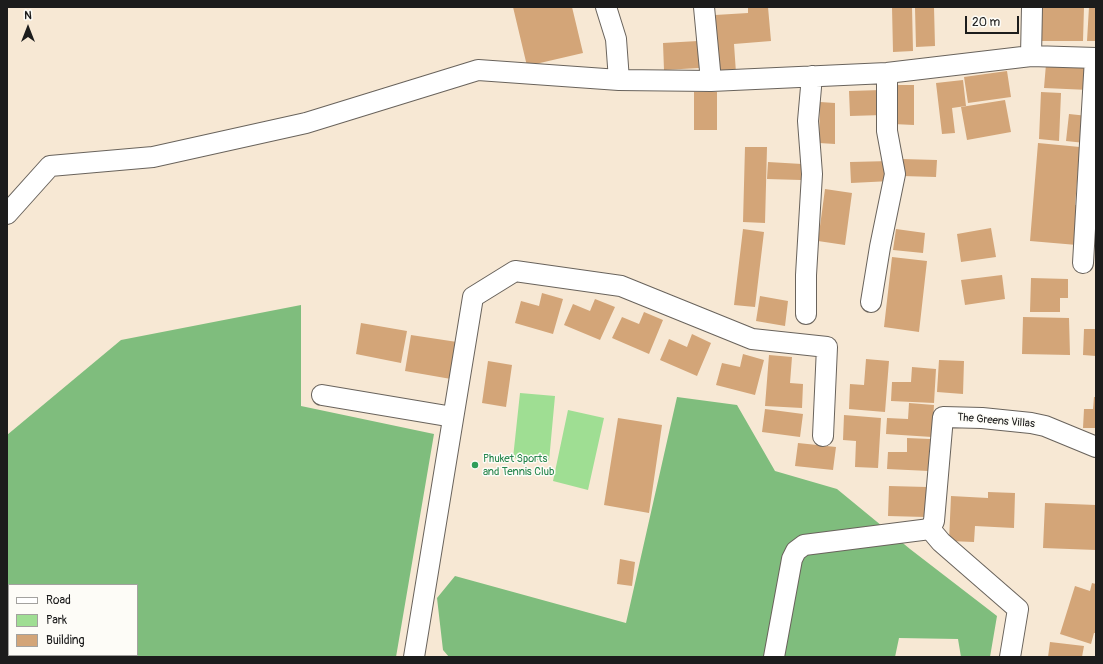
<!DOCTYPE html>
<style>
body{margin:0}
#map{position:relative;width:1103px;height:664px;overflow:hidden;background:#f7e8d4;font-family:Pangolin,sans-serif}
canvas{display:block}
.frame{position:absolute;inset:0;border:8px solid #1c1c1c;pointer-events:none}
.legend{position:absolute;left:8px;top:584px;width:130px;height:72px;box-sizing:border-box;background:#fdfcf7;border:1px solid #a3a29f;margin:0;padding:5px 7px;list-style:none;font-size:12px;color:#1c1c1c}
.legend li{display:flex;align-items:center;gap:8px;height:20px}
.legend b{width:20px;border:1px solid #a3a29f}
.north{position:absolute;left:8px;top:8px;width:40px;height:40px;-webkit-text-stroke:3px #fdfcf7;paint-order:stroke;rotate:0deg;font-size:11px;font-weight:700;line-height:16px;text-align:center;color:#1c1c1c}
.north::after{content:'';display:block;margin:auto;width:14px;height:18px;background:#1c1c1c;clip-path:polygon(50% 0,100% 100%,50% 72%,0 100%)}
.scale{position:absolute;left:965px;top:16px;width:54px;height:18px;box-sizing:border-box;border:2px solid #1c1c1c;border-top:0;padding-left:5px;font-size:12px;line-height:14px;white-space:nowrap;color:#1c1c1c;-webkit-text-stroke:3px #fdfcf7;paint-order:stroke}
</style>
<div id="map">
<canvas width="1103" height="664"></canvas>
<div class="frame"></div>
<ul class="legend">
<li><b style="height:5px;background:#fff"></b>Road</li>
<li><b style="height:11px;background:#9fde93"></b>Park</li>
<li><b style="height:11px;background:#d3a578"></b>Building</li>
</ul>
<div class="north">N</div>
<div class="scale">20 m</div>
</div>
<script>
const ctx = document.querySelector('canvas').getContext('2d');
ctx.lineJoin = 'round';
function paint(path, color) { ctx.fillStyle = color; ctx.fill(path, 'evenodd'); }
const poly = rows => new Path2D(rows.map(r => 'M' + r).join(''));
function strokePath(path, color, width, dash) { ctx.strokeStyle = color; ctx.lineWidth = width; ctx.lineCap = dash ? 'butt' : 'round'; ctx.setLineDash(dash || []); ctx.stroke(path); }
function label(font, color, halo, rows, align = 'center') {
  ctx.font = font + ' Pangolin,sans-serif'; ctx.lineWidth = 3; ctx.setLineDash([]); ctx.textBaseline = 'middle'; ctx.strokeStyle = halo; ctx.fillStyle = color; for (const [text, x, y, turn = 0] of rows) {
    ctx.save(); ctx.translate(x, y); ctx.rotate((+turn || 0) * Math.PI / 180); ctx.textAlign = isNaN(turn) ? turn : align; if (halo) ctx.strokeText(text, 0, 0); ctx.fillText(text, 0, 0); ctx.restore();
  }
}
paint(poly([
 [520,393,555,396,549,461,513,458],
 [568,410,604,418,588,490,553,481]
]), '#9fde93');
paint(poly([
 [301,305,301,406,434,434,396,657,7,657,7,435,121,340],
 [9,585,137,585,137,655,9,655],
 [677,397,737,405,775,471,837,489,910,549,997,616,990,657,961,657,958,639,899,638,895,657,449,657,443,650,437,598,455,576,626,623]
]), '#7fbd7d');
paint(poly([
 [513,7,572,7,583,53,527,66],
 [748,7,768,7,771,41,734,44,736,73,720,74,715,15,748,13],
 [892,7,912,7,913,51,893,52],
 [934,7,935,46,916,47,915,8],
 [1042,7,1084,7,1083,41,1042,41],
 [1089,7,1096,7,1096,41,1087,41],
 [698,41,699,68,664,70,663,43],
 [1046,64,1090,66,1089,90,1044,88],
 [1007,71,1011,97,968,103,964,77],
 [963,80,966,106,952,108,955,133,942,134,936,83],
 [893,85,914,85,914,125,893,124],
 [882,90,883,115,850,116,849,91],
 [694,92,717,92,717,130,694,130],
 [1041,92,1061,93,1059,141,1039,139],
 [1005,100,1011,132,967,140,961,107],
 [820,102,835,103,835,144,819,143],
 [1069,114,1088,116,1085,143,1066,141],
 [1038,143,1080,147,1075,205,1081,205,1077,245,1030,241],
 [745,147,767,147,765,223,743,222],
 [902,159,937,160,936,177,902,176],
 [891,161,891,181,851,183,850,162],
 [768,162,802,164,801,180,767,179],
 [825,189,852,193,845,245,818,241],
 [991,228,996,257,961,262,957,234],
 [743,229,764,232,755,307,734,305],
 [896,229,925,233,923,253,893,250],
 [892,257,927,261,919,332,884,327],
 [1002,275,1005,299,965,305,961,280],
 [1031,278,1068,279,1068,298,1060,298,1060,312,1030,312],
 [542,293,563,299,553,334,515,323,521,301,539,306],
 [760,296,788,301,785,326,756,321],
 [595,299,615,307,600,340,564,325,573,304,590,311],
 [644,312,663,320,649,354,612,338,622,317,639,324],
 [1023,317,1069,318,1070,355,1022,354],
 [361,323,407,331,401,363,356,354],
 [1084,329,1096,329,1096,356,1083,355],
 [692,334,711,343,697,376,660,360,669,339,687,347],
 [411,335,457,342,451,379,405,371],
 [743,354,764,360,755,395,716,385,722,363,740,367],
 [769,355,792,357,790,383,803,384,802,408,765,406],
 [866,359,889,361,885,412,849,409,850,384,864,385],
 [939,360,964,361,963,394,937,392],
 [488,361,512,365,506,407,482,403],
 [912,367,936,369,934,403,891,401,892,382,911,382],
 [1094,397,1096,397,1096,428,1083,428,1084,409,1093,409],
 [909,403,934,405,932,437,886,434,887,418,908,419],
 [765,409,803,414,800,437,762,432],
 [844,415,881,418,878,468,855,467,856,441,843,440],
 [618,418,662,425,649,513,604,505],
 [907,438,930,439,929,471,887,469,888,452,907,452],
 [798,443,836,447,833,470,795,466],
 [889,486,927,487,925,517,888,516],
 [988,492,1015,493,1014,528,975,526,974,542,949,541,951,496,988,498],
 [1045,503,1096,505,1096,550,1043,548],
 [620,559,635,562,632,586,617,584],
 [1092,583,1096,584,1096,633,1094,633,1091,644,1060,634,1075,586,1090,591],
 [1050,642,1084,646,1082,657,1048,657]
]), '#d3a578');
const minor = poly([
 [606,7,616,39,619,80],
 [704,7,711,81],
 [1031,56,1032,7],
 [7,214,50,166,153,157,306,123,478,70,619,80,711,81,887,73,1031,56,1096,58],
 [1083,263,1095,58],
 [871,302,880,247,895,174,887,131,887,73],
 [806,314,806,275,812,174,808,121,812,76],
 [322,395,453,417],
 [930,529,941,542,1018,609,1010,657],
 [414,657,473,297,515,271,621,286,752,339,827,347,823,436],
 [774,657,792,559,796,551,804,545,930,529,934,521,943,417,982,418,1031,423,1045,426,1096,447]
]);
strokePath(minor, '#69635c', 22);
strokePath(minor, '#fff', 20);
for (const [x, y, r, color] of [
 [475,465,4,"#2e9e5b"]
]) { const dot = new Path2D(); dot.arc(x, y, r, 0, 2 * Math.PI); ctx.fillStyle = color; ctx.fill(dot); strokePath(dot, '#fdfcf7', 1.5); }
label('11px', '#1c1c1c', '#fdfcf7', [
 ["The Greens Villas",996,421,5]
]);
label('11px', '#27864d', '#fdfcf7', [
 ["Phuket Sports",483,459],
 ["and Tennis Club",483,472]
], 'left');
</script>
